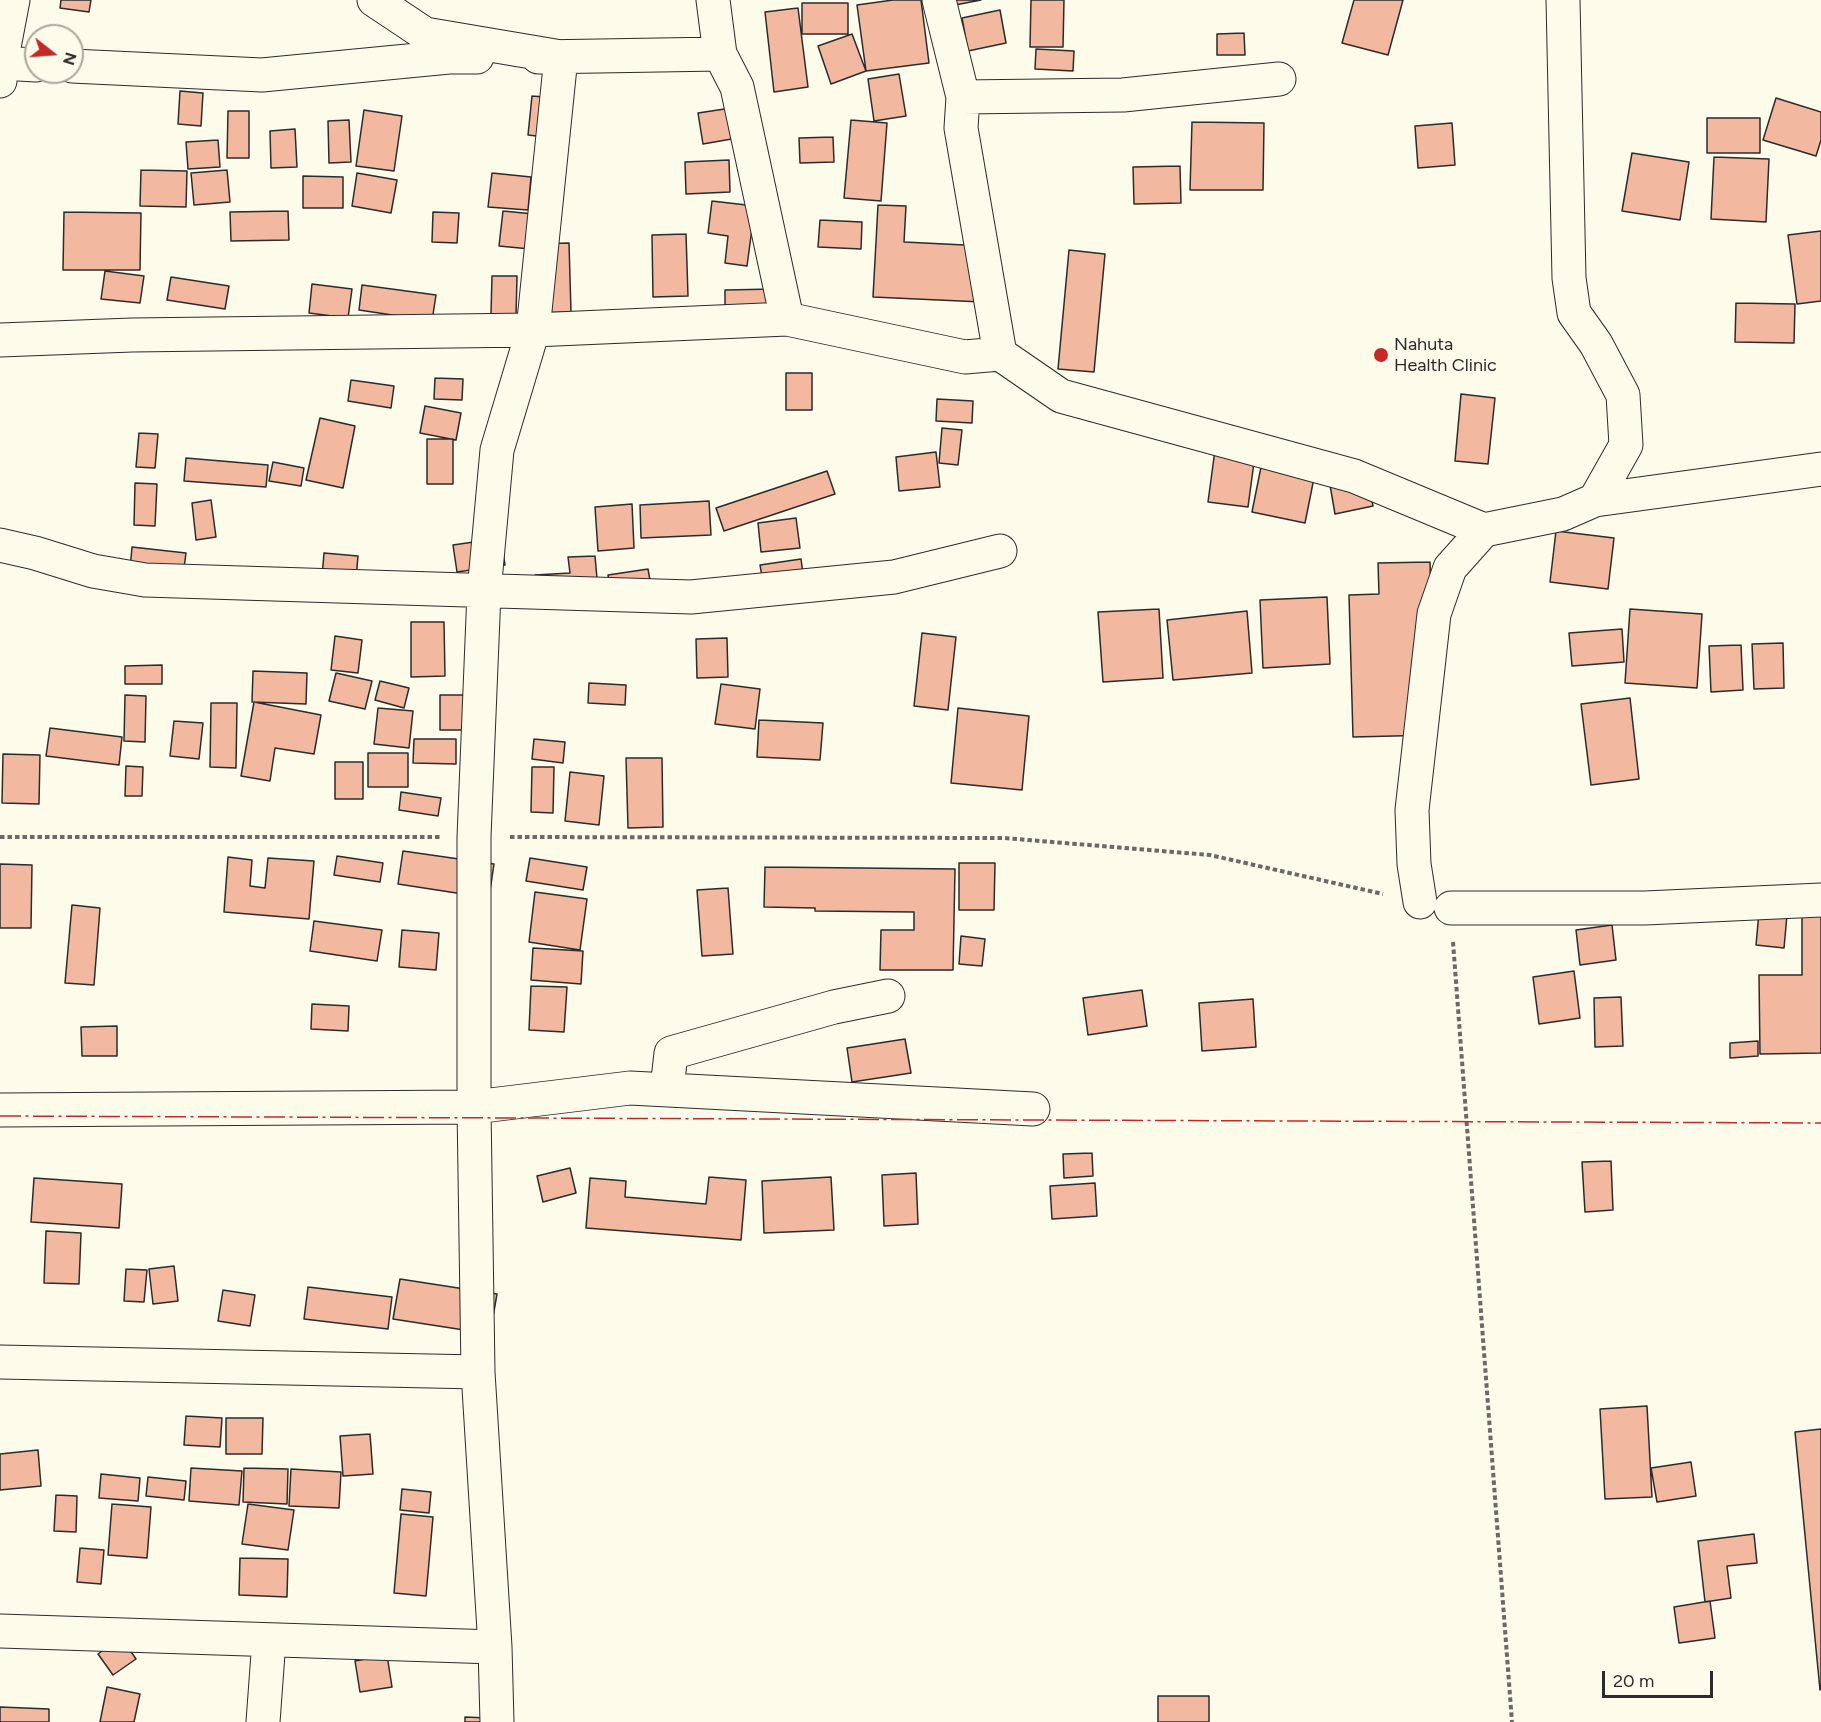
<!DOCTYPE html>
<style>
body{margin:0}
#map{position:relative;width:1821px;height:1722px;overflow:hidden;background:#fdfbea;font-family:Figtree,sans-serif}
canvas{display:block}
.north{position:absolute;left:24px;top:24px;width:60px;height:60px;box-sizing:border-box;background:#fdfbea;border:2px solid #a9a89e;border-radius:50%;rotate:107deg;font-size:16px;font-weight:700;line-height:24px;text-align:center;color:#2b2b2b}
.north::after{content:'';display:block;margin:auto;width:21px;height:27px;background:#c62828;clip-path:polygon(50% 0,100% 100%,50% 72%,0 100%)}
.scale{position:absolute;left:1602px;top:1671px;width:111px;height:27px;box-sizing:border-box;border:3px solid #2b2b2b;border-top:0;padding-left:8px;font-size:18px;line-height:21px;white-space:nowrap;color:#2b2b2b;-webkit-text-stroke:4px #fdfbea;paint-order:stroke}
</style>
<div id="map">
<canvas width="1821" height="1722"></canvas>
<div class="north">N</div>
<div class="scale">20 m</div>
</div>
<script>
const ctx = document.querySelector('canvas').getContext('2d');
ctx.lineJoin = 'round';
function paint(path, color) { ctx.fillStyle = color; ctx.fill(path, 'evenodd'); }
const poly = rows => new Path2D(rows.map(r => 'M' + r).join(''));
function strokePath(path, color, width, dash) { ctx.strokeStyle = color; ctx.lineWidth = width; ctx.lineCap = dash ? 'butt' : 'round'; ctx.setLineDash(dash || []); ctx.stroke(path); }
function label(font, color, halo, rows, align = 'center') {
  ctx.font = font + ' Figtree,sans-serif'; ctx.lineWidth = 4.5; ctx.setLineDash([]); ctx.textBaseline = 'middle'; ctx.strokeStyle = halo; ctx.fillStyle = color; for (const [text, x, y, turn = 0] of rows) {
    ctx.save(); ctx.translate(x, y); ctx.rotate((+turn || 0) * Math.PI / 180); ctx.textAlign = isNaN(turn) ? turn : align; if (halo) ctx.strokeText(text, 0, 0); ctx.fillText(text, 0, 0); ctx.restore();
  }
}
const building = poly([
 [61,0,91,0,89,12,60,8,61,0],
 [893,0,921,0,929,63,866,71,857,5,893,0],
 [954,0,981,0,955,5,954,0],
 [1031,0,1064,0,1063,47,1030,47,1031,0],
 [1354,0,1403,0,1388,55,1342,43,1354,0],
 [802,3,848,3,848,34,802,34,802,3],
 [798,8,808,87,774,92,765,12,798,8],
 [1000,10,1006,43,968,51,962,18,1000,10],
 [1244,33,1245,55,1217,55,1217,34,1244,33],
 [852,34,866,71,831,84,818,46,852,34],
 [1036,49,1074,51,1073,71,1035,69,1036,49],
 [899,74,906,116,874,121,868,79,899,74],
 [180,91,203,93,201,126,178,124,180,91],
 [532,96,557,98,553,138,528,135,532,96],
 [1776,98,1821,112,1821,140,1816,156,1763,140,1776,98],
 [738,107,743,137,703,144,698,113,738,107],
 [364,110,402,116,394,171,356,166,364,110],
 [228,111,249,111,249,158,227,158,228,111],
 [1707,118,1760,118,1760,153,1707,153,1707,118],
 [349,120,351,162,329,163,328,121,349,120],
 [851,120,887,123,881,201,844,198,851,120],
 [1192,122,1264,123,1263,190,1190,190,1192,122],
 [1452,123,1455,165,1418,168,1415,126,1452,123],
 [295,129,297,167,271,168,270,131,295,129],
 [833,137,834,162,800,163,799,138,833,137],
 [218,140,220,167,188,169,186,142,218,140],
 [1632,153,1689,162,1680,220,1622,211,1632,153],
 [1714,157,1769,159,1766,222,1711,219,1714,157],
 [729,160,730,192,686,194,685,162,729,160],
 [1180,166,1181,203,1134,204,1133,167,1180,166],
 [141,170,187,171,186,207,140,206,141,170],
 [227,170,230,202,194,205,191,173,227,170],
 [357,173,397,180,391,213,352,206,357,173],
 [492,173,531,177,528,210,488,207,492,173],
 [303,176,343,177,343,208,303,208,303,176],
 [712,201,755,206,747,266,725,263,728,236,708,233,712,201],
 [878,205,906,206,904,242,985,246,982,302,873,297,878,205],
 [288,211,289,240,231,241,230,212,288,211],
 [503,211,534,214,530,249,499,246,503,211],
 [64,212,141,213,140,270,63,270,64,212],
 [433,212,459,213,457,243,432,242,433,212],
 [820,220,862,222,861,249,818,247,820,220],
 [1821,231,1821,301,1797,304,1788,235,1821,231],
 [686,234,688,296,653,297,652,235,686,234],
 [569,243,571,312,534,313,532,244,569,243],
 [1069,250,1105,254,1094,372,1058,369,1069,250],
 [105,271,144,276,140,303,101,299,105,271],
 [492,276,517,276,516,316,491,314,492,276],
 [171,277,229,286,225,309,167,300,171,277],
 [312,284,352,289,348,318,309,313,312,284],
 [362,285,436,295,432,321,359,310,362,285],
 [774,289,774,315,725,316,725,290,774,289],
 [1736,303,1795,304,1794,343,1735,342,1736,303],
 [786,373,812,373,812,410,786,410,786,373],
 [435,378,463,379,462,400,434,399,435,378],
 [351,380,394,386,391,408,348,401,351,380],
 [1461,394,1495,398,1488,464,1455,461,1461,394],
 [937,399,973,401,972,423,936,421,937,399],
 [425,406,461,413,456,440,420,433,425,406],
 [320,418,355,426,343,488,306,480,320,418],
 [942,428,962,430,958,465,939,463,942,428],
 [139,433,158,434,155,468,136,467,139,433],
 [427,439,453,439,453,484,427,484,427,439],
 [1215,450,1255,455,1248,507,1208,502,1215,450],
 [936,452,940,487,899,491,896,457,936,452],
 [1263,457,1316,468,1305,523,1252,512,1263,457],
 [186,458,268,465,266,487,184,481,186,458],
 [273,462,304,468,301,486,269,481,273,462],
 [827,471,835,494,724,531,716,508,827,471],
 [1367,477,1373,506,1335,514,1330,485,1367,477],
 [135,483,157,484,155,526,134,525,135,483],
 [211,500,216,537,196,540,192,503,211,500],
 [709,501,711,535,641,538,640,505,709,501],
 [632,504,634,548,598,551,595,507,632,504],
 [796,518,800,548,761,552,758,523,796,518],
 [1556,531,1614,538,1608,589,1550,582,1556,531],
 [501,538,505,565,457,572,453,545,501,538],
 [132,547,186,553,183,575,130,569,132,547],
 [324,553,358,556,356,579,322,577,324,553],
 [595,556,599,601,538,607,535,575,570,573,568,557,595,556],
 [801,559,805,588,765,595,760,565,801,559],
 [1430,562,1434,735,1353,737,1349,595,1379,594,1378,563,1430,562],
 [648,569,653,597,613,603,608,575,648,569],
 [1327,597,1330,664,1263,668,1260,600,1327,597],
 [1159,609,1163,678,1103,682,1098,612,1159,609],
 [1630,609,1702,614,1697,688,1625,683,1630,609],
 [1247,611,1252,673,1173,680,1167,620,1247,611],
 [411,622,444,622,445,676,411,677,411,622],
 [1622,629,1624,662,1572,666,1569,633,1622,629],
 [922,633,956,637,948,710,914,706,922,633],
 [335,636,362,640,358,673,331,670,335,636],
 [727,638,728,677,697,678,696,639,727,638],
 [1783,643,1784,688,1754,689,1752,644,1783,643],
 [1741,645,1743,690,1711,692,1709,646,1741,645],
 [162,665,162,684,125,684,125,666,162,665],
 [253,671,307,673,306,704,252,702,253,671],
 [336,673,372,681,365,709,329,701,336,673],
 [380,681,409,688,404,708,375,700,380,681],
 [589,683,626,685,625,705,588,703,589,683],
 [721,684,760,689,755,729,715,724,721,684],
 [125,695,146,696,145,742,124,741,125,695],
 [440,695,479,695,478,730,440,730,440,695],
 [1630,698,1639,779,1591,785,1581,704,1630,698],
 [254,702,321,715,314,754,275,748,270,781,241,776,254,702],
 [211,703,237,703,236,768,210,767,211,703],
 [378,708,413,711,409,748,374,744,378,708],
 [958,708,1029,716,1022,790,951,783,958,708],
 [759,720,823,723,820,760,757,757,759,720],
 [174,721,203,723,199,759,170,756,174,721],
 [50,728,122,737,119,765,46,756,50,728],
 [414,739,456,739,456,764,413,763,414,739],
 [534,739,565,742,563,763,532,759,534,739],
 [368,753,408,753,408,787,368,787,368,753],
 [3,754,40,755,39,804,2,803,3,754],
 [626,758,662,758,663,827,628,828,626,758],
 [335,762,363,762,363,799,335,799,335,762],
 [126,766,143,767,142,796,125,796,126,766],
 [532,767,554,767,553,813,531,812,532,767],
 [570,772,604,776,599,825,565,821,570,772],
 [401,792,441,798,438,816,399,810,401,792],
 [403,851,494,864,489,898,398,884,403,851],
 [337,856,383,863,380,882,334,875,337,856],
 [228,857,252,860,250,886,265,888,268,858,314,861,309,919,224,912,228,857],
 [530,858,587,867,583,890,526,881,530,858],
 [959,863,995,863,994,910,959,910,959,863],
 [0,864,32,865,31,928,0,928,0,864],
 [765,867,955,869,953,970,880,970,881,930,914,930,914,912,815,911,815,908,764,907,765,867],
 [728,888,733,954,702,956,697,890,728,888],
 [535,892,587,899,580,950,529,942,535,892],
 [72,905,100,908,94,985,65,983,72,905],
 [1759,912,1787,915,1784,948,1756,945,1759,912],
 [1802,914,1821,914,1821,1053,1760,1054,1759,975,1802,975,1802,914],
 [314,921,382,930,377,961,310,951,314,921],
 [1612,925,1616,960,1580,965,1576,930,1612,925],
 [402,930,439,933,436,970,399,967,402,930],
 [961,936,985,939,982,966,959,964,961,936],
 [533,948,583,951,581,984,531,980,533,948],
 [1574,971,1580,1018,1539,1024,1533,977,1574,971],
 [531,986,567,987,564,1032,529,1030,531,986],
 [1142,990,1147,1026,1088,1035,1083,998,1142,990],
 [1621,997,1623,1046,1595,1047,1594,998,1621,997],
 [1253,999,1256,1047,1202,1051,1199,1003,1253,999],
 [312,1004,349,1006,348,1031,311,1029,312,1004],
 [117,1026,117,1056,82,1056,81,1027,117,1026],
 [905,1039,911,1073,852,1082,847,1048,905,1039],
 [1758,1041,1758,1056,1730,1058,1730,1043,1758,1041],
 [1092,1153,1093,1176,1064,1178,1063,1154,1092,1153],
 [1611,1161,1613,1210,1585,1212,1582,1162,1611,1161],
 [570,1168,576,1193,543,1202,537,1176,570,1168],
 [916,1173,918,1224,884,1226,882,1175,916,1173],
 [709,1177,746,1180,741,1240,586,1228,590,1178,626,1181,625,1197,706,1204,709,1177],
 [831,1177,834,1230,764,1233,762,1181,831,1177],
 [34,1178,122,1184,119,1228,31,1222,34,1178],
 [1095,1183,1097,1216,1052,1219,1050,1186,1095,1183],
 [46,1231,81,1233,79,1284,44,1283,46,1231],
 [174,1266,178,1301,153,1304,149,1269,174,1266],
 [126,1269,147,1270,144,1302,124,1301,126,1269],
 [400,1279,497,1294,490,1334,393,1319,400,1279],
 [308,1287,392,1297,388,1329,304,1319,308,1287],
 [223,1290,255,1295,250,1326,218,1321,223,1290],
 [1647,1406,1652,1497,1605,1499,1600,1409,1647,1406],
 [186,1416,222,1418,220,1447,184,1445,186,1416],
 [226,1418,263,1418,262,1454,226,1454,226,1418],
 [1821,1429,1821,1689,1820,1690,1795,1432,1821,1429],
 [370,1434,373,1474,343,1476,340,1436,370,1434],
 [38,1450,41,1486,0,1490,0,1454,38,1450],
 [1691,1462,1696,1496,1657,1502,1651,1468,1691,1462],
 [191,1468,242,1471,239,1505,189,1501,191,1468],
 [244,1468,288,1469,287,1504,243,1502,244,1468],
 [291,1469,341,1472,339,1508,289,1506,291,1469],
 [101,1474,140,1478,138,1501,99,1498,101,1474],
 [148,1477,186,1481,184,1500,146,1496,148,1477],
 [402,1489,431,1492,429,1513,400,1510,402,1489],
 [56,1495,77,1496,76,1532,54,1531,56,1495],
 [112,1504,151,1507,147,1558,108,1555,112,1504],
 [248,1504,294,1510,288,1550,242,1544,248,1504],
 [401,1514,433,1517,426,1596,394,1593,401,1514],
 [1754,1534,1757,1563,1727,1566,1731,1598,1705,1602,1698,1541,1754,1534],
 [80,1548,104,1550,101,1584,77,1582,80,1548],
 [240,1558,288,1559,287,1597,239,1595,240,1558],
 [1710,1601,1715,1638,1679,1643,1674,1607,1710,1601],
 [121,1637,136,1659,113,1675,98,1654,121,1637],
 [387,1655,392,1687,360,1692,355,1661,387,1655],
 [107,1687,140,1694,134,1722,100,1722,107,1687],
 [1158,1696,1209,1696,1209,1722,1158,1722,1158,1696],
 [0,1707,49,1709,49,1722,0,1722,0,1707],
 [465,1717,511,1719,511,1722,465,1722,465,1717]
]);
paint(building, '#f2b8a0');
strokePath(building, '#2b2b2b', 1.5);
const street = poly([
 [374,0,425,34,561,57,533,330,497,450,484,592,474,837,474,1107,478,1372,495,1647,497,1722],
 [713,0,720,54,737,87,787,319],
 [939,0,963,97,961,128,1000,354],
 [538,57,720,54],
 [0,63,36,65],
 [72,66,262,75,449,57,477,57],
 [0,81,1,63,13,0],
 [963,97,1123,95,1279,79],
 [0,340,132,335,533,330,787,319,965,357,1000,354,1061,396,1354,476,1484,530],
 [1595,500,1821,469],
 [0,545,35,553,93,571,145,580,691,597,894,577,1000,551],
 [1420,902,1414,864,1412,810,1434,614,1450,568,1484,530,1563,514,1595,500,1626,445,1623,395,1596,344,1574,313,1569,278,1563,0],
 [1451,908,1645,908,1821,900],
 [667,1089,671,1053,834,1007,888,996],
 [0,1110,474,1107,630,1088,1033,1109],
 [0,1362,478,1372],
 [0,1631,495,1647],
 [263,1722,269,1640]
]);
strokePath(street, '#2b2b2b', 35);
strokePath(poly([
 [0,837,440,837],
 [510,837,1004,838,1210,855,1383,894],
 [1453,942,1512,1722]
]), '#6a6964', 4, [4.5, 3]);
strokePath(street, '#fdfbea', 33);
strokePath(poly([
 [0,1116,1821,1123]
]), '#c62828', 1.5, [21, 4.5, 3, 4.5]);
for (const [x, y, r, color] of [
 [1381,355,8,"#c62828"]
]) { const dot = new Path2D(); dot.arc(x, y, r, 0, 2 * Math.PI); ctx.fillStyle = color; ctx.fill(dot); strokePath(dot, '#fdfbea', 2); }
label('18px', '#2b2b2b', '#fdfbea', [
 ["Nahuta",1394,345],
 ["Health Clinic",1394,366]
], 'left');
</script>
